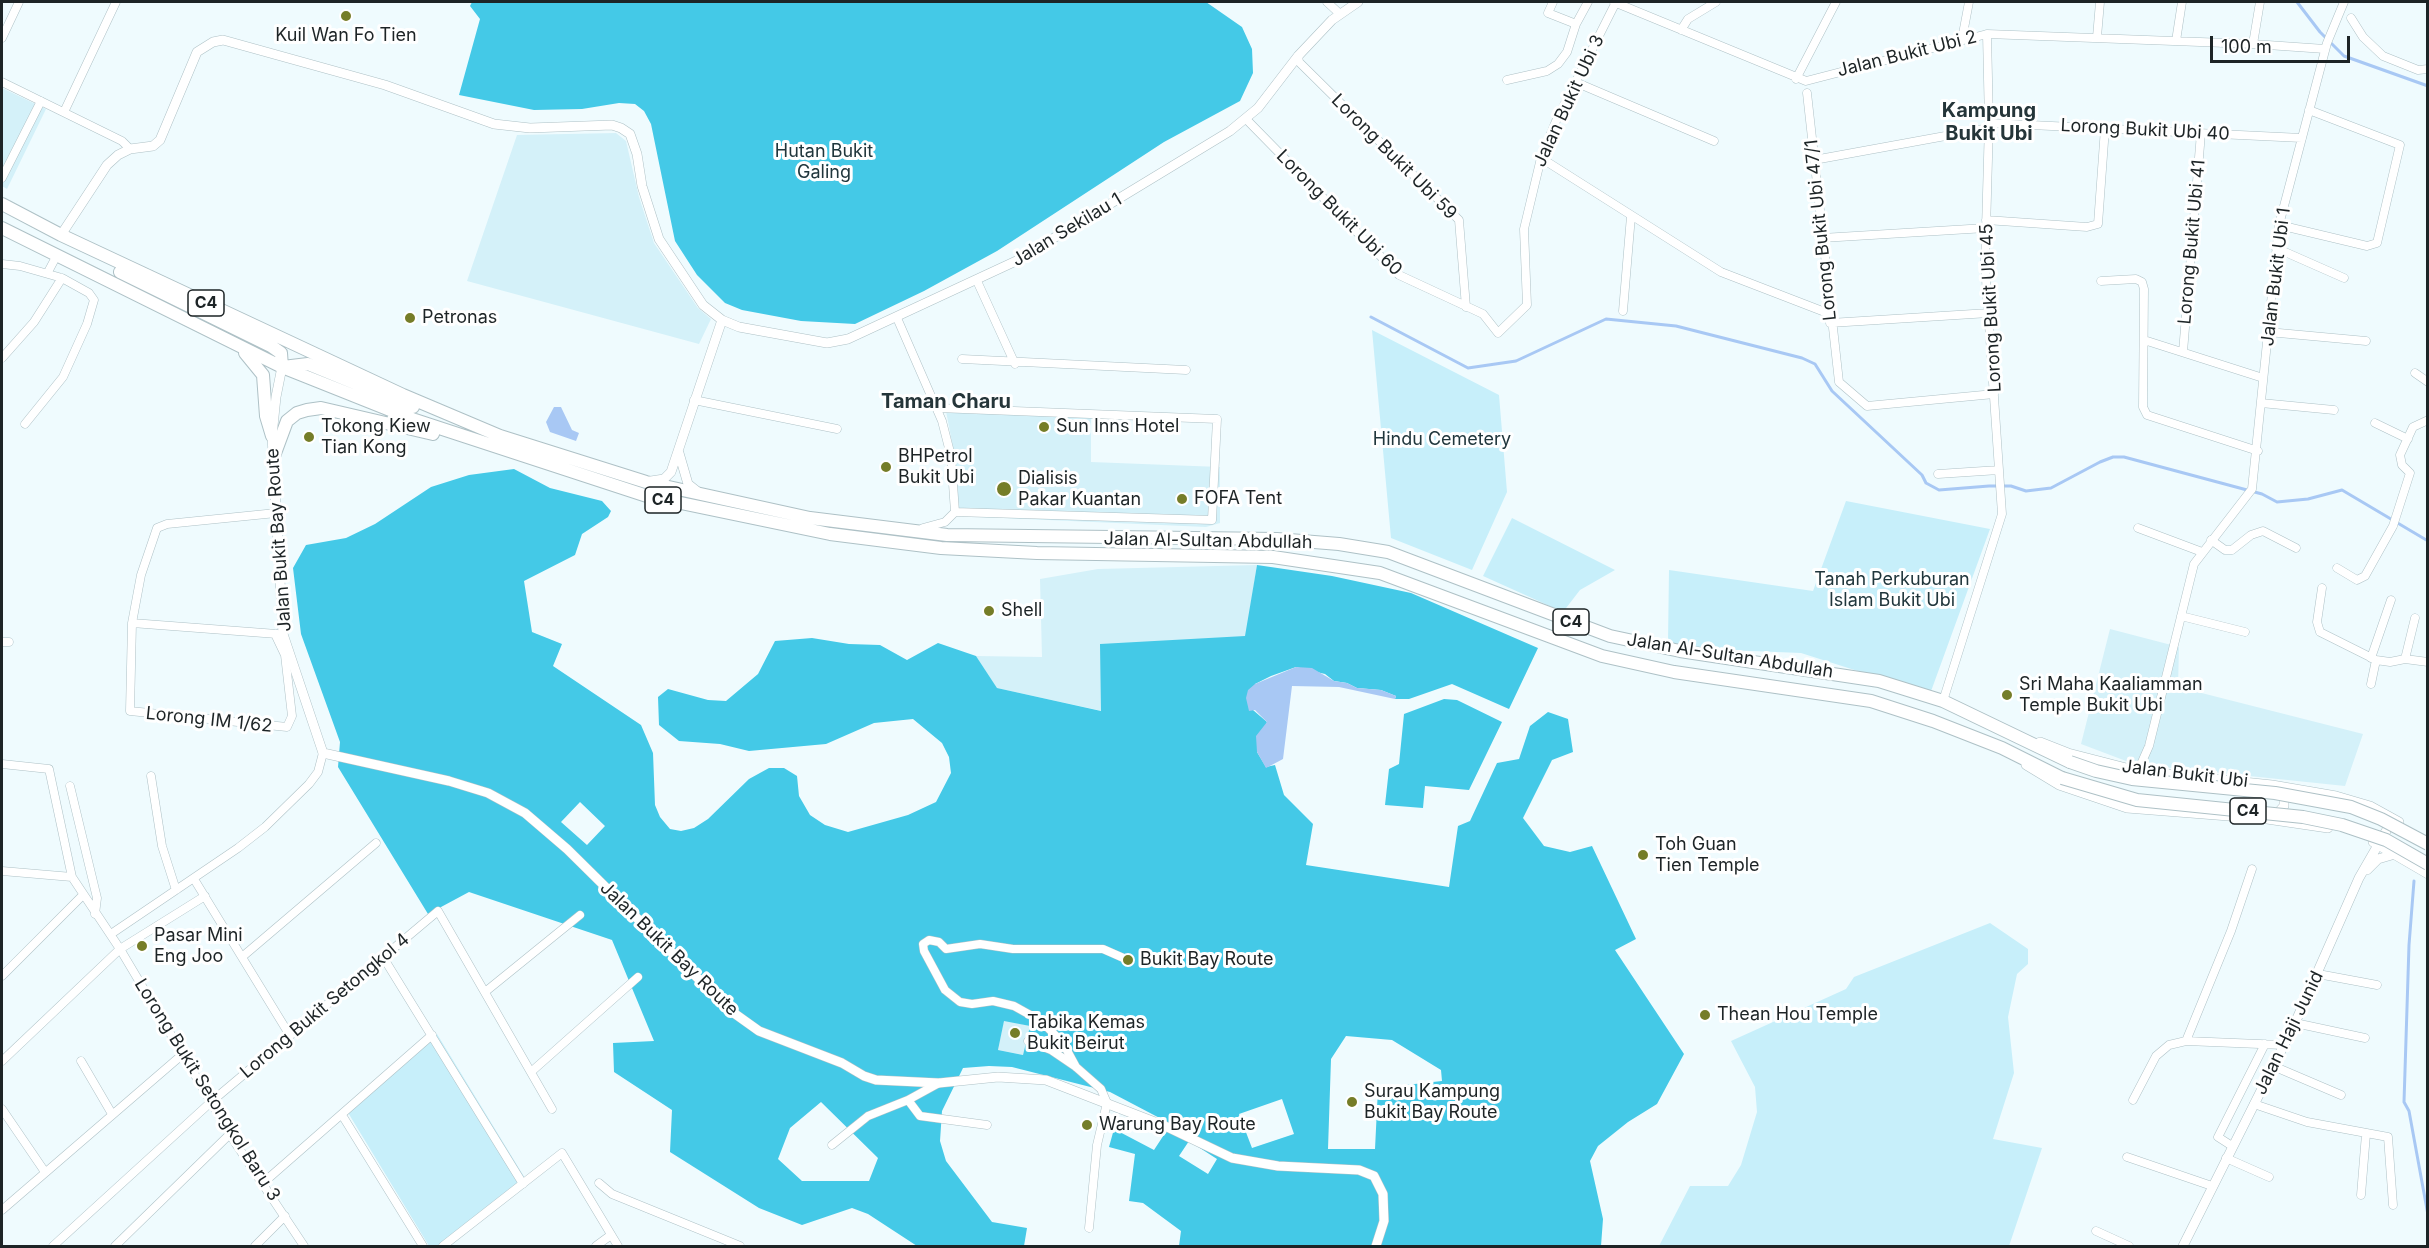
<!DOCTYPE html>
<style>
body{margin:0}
#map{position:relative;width:2429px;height:1248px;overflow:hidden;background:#effbfe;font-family:Inter,sans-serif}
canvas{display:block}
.frame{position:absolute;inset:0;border:3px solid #1d2426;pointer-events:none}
.scale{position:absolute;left:2210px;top:36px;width:140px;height:27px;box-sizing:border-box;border:3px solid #1d2426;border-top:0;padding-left:8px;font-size:18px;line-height:21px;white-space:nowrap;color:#1d2426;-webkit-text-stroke:4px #fff;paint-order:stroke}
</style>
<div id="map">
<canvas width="2429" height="1248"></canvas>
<div class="frame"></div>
<div class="scale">100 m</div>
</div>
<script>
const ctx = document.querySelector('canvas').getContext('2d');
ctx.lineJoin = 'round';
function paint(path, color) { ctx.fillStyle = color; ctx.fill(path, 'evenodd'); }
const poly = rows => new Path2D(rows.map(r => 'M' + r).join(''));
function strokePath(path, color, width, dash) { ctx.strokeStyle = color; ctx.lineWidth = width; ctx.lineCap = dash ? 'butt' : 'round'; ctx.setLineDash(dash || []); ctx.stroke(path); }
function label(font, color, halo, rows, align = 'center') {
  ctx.font = font + ' Inter,sans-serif'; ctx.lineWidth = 6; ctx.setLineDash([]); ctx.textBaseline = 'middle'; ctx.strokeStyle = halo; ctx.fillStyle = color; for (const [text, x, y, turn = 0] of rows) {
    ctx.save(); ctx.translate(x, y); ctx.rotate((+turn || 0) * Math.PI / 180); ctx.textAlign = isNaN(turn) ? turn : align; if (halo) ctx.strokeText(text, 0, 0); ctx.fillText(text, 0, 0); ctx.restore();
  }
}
paint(poly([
 [2,88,46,109,7,189,2,186],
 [616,133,626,141,639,197,654,243,698,308,711,319,699,344,467,281,517,135],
 [946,411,1091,414,1091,462,1220,467,1220,523,1206,527,958,516,955,458],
 [1257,565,1246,636,1102,711,997,688,976,656,1042,657,1040,579,1098,569],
 [2110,629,2179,647,2178,687,2363,734,2345,786,2134,764,2081,744],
 [1004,1020,1030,1026,1023,1055,998,1050]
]), '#d4f1f9');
paint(poly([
 [1372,330,1499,395,1507,492,1472,570,1391,538],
 [1846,501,1990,529,1930,694,1801,653,1703,649,1668,642,1669,570,1813,591],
 [1512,518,1615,570,1580,590,1563,612,1483,576],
 [1990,923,2028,949,2028,964,2017,974,2008,1017,2014,1073,1993,1139,2042,1148,2009,1246,1659,1246,1690,1186,1728,1186,1741,1165,1757,1112,1755,1087,1731,1041,1846,989,1854,977],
 [437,1034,528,1183,447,1246,429,1246,347,1111]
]), '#c7effa');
paint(poly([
 [472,2,1206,2,1242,27,1252,49,1253,73,1240,101,1164,142,997,251,924,291,855,324,801,321,742,310,725,303,697,275,675,241,651,124,644,111,635,104,619,103,582,109,534,110,459,95,480,19,470,6],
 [514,469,550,488,602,501,611,511,608,517,582,534,575,555,524,581,532,632,562,644,553,666,641,725,653,753,655,805,660,817,670,829,681,831,694,828,708,819,749,779,769,768,784,768,797,776,799,796,810,815,825,825,848,832,908,815,936,802,951,773,949,757,942,743,913,719,874,723,826,744,749,751,720,744,679,741,659,725,658,697,668,689,708,700,726,701,758,674,775,641,812,638,849,644,880,645,907,660,938,643,976,656,997,688,1101,711,1100,644,1245,636,1257,565,1332,576,1411,593,1538,648,1509,709,1452,684,1409,699,1395,699,1396,696,1381,690,1357,688,1347,683,1334,681,1325,674,1296,667,1271,676,1255,684,1253,710,1267,722,1257,752,1266,767,1275,765,1284,795,1313,824,1306,865,1449,887,1458,826,1470,821,1497,763,1519,759,1530,726,1548,712,1568,719,1573,752,1552,760,1523,818,1544,846,1570,852,1592,846,1636,939,1615,950,1684,1054,1657,1104,1628,1122,1598,1146,1590,1161,1603,1219,1601,1246,1179,1246,1181,1231,1143,1203,1129,1201,1135,1154,1109,1147,1114,1129,1154,1150,1171,1124,1110,1092,1012,1067,989,1066,963,1068,942,1111,940,1141,946,1161,992,1222,1027,1228,1024,1246,917,1246,868,1214,852,1208,802,1225,759,1208,670,1152,672,1110,614,1072,613,1043,654,1041,612,940,469,892,428,914,338,767,340,742,301,634,293,568,306,545,346,538,375,524,431,487,469,475],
 [580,802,605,826,587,845,561,822],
 [1004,1021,1030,1026,1023,1055,998,1050],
 [1346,1036,1392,1040,1441,1070,1442,1081,1378,1088,1375,1149,1328,1149,1331,1059],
 [1282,1099,1294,1134,1252,1148,1239,1114],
 [821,1102,878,1158,869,1181,802,1181,778,1159,790,1128],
 [1189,1141,1217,1159,1208,1174,1179,1156],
 [1444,699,1457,700,1502,722,1469,790,1425,786,1423,808,1385,805,1389,769,1399,764,1404,714]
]), '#44c9e7');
paint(poly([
 [554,407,561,407,572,430,579,433,576,441,550,432,546,422],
 [1296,667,1312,668,1334,681,1347,683,1357,688,1381,690,1396,696,1395,699,1339,687,1292,686,1283,759,1266,768,1257,752,1256,736,1267,722,1255,710,1249,711,1246,698,1248,690,1255,684]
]), '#a8c8f4');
strokePath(poly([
 [2297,2,2320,32,2344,56,2428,86],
 [1371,317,1468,368,1516,361,1606,319,1676,326,1802,358,1815,364,1832,391,1922,475,1926,483,1939,490,1989,486,2011,486,2026,491,2051,488,2100,462,2113,457,2124,457,2262,494,2277,502,2308,499,2342,490,2428,541],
 [2414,881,2409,945,2404,1102,2409,1111,2428,1215]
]), '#a8c8f4', 3);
const minor = poly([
 [1327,2,1340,14],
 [1553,2,1548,13,1576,24,1588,2],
 [1614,2,1806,81,1987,34,2253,44,2325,49],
 [2351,18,2363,37,2383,56,2418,70,2428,69],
 [1681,30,1688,19,1716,2],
 [2097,37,2100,2],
 [2,38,19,2],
 [1962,39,1969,2],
 [2176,41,2182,2],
 [2253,44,2260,2],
 [1298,56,1299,62,1459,220,1466,307],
 [1796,79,1836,2],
 [1507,80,1547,71,1558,64,1567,52,1576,24],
 [2,82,122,141,130,149],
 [1575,82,1714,141],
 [1807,93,1839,382,1867,406,1994,394],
 [64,112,116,2],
 [1246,119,1399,275,1483,314,1498,333,1527,305,1524,229,1541,158,1556,121,1616,2],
 [1989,123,2302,138],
 [1541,158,1721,272,1830,314],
 [1814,160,1989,128],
 [2,178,41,101],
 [1986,220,2087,227,2098,224,2105,128],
 [2279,225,2367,246,2377,243,2400,145,2309,110],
 [1822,238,1986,228],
 [2276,248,2344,278],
 [2,264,20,266,62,278,89,293,94,300,87,324,63,377,25,424],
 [48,272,57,255],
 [977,281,1015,364],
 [2101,281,2136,279,2142,282,2144,289,2143,407,2147,415,2258,451],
 [1623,311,1631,216],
 [897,318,942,421,951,456,955,512],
 [1830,323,1989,313],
 [2268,332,2366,341],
 [2144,340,2263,378],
 [2183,352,2201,133],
 [2,358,34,322,62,278],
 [962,359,1186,370],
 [2415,373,2428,382],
 [694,400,837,429],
 [2261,403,2334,410],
 [938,408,1217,419,1212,520,955,512],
 [2375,423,2408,439],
 [1938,474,1999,470],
 [923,528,945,522,955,512],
 [2138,528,2202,552],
 [2211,540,2225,550,2232,550,2251,535,2263,531,2296,548],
 [2337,568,2357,580,2365,576,2393,526,2410,473,2402,465,2400,455,2413,427,2428,420],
 [2322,588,2317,622,2320,632,2376,660,2390,662,2405,659,2428,662],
 [2181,616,2245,632],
 [132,623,277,634],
 [275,634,285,655,292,716,287,727,130,711,132,623,141,575,157,528,167,524,276,513],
 [2,642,9,642],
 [2371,658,2391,600],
 [2405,659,2415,618],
 [2371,684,2376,660],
 [1943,701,2002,514,1985,265,1989,123,1987,34],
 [2,764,49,769,72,877],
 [2138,771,2149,746,2194,564,2252,489,2279,225,2327,43,2344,2],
 [151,776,162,846,176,890],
 [70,786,97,898,95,914],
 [2,871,72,877,120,949,236,1144,304,1246],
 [194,879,289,1034],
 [111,934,238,848,265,827,309,784,318,772,323,753],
 [242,957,376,843],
 [383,957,523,1184],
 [2318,974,2377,985],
 [2,976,83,895],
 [485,992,580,915],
 [2295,1023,2365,1038],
 [1028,1041,1051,1050,1076,1067,1101,1089,1107,1103,1097,1145,1089,1228],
 [2186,1041,2231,931,2252,869],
 [2,1061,120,949,205,896],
 [81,1061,112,1114],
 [2273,1066,2341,1095],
 [1076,1067,1063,1043,1041,1021,1014,1006,993,1001,972,1004,960,1002,945,990,924,951,923,944,929,940,939,942,946,949,980,944,1013,949,1103,949,1128,960],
 [531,1072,638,977],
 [908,1100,920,1116,987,1125],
 [2133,1100,2156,1056,2169,1045,2186,1041,2284,1045],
 [2254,1104,2307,1122,2388,1137,2393,1205],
 [2,1109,45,1172],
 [342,1115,423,1246],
 [832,1145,868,1116,908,1100,939,1083],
 [2232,1146,2218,1137,2265,1044],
 [2127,1157,2212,1186],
 [2226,1158,2269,1177],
 [263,1183,432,1035],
 [599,1183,612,1194,740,1246],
 [2361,1195,2366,1134],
 [2,1210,183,1054],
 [2096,1231,2129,1246],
 [53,1246,211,1102,438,911,552,1109],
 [115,1246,230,1134],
 [255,1246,285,1216],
 [443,1246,562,1153,618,1246],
 [596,1246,611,1235]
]);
const tertiary = poly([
 [61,235,107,165,118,155,130,149,153,146,160,140,197,52,213,42,223,40,385,85,494,124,530,128,612,125,621,128,630,134,637,154,642,186,659,239,703,305,722,320,739,327,827,343,848,339,1016,261,1230,131,1258,108,1298,56,1332,20,1358,2],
 [282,367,276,397,272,436,283,634,323,753,449,781,488,793,525,813,567,849,731,1011,759,1031,842,1063,864,1076,876,1080,939,1083,998,1077,1046,1080,1165,1126,1232,1158,1278,1166,1359,1170,1374,1176,1383,1194,1384,1221,1376,1246],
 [679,453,688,484,698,492],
 [651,481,664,479,671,472,722,320],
 [2040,742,2068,753,2138,771,2272,785,2336,796,2370,806,2399,822],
 [2026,765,2059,785,2127,808,2267,819,2328,828],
 [2275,816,2284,806,2284,799,2279,790],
 [2373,842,2428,874],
 [2367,870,2378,859,2395,854],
 [2183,1246,2295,1023,2359,878,2393,819]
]);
const primary = poly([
 [2,204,61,235,403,395,500,436,646,482,810,518,947,535,1277,539,1339,544,1388,552,1610,636,1680,651,1879,681,1943,701,2070,762],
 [2,228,282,367,415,420,647,496,830,534,941,548,1037,553,1273,557,1380,573,1602,656,1674,672,1871,701,1933,721,2002,748,2062,778],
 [120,272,271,346,281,353,282,367],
 [245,353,263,375,266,416,272,436],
 [283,367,308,364,413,407],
 [274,456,287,421,297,413,307,410,321,408,433,434]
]);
strokePath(minor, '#aec1c6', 9);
strokePath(tertiary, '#aec1c6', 10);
strokePath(primary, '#aec1c6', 14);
strokePath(minor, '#fff', 8);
strokePath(tertiary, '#fff', 9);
strokePath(primary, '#fff', 12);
const primaryBridge = poly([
 [2070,762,2096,771,2132,779,2275,793,2351,807,2381,819,2428,844],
 [2062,778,2137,800,2303,817,2342,825,2386,840,2428,864]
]);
strokePath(primaryBridge, '#aec1c6', 14, []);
strokePath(primaryBridge, '#fff', 12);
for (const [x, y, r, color] of [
 [346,16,6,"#757d28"],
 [410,318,6,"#757d28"],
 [1044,427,6,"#757d28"],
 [309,437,6,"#757d28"],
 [886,467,6,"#757d28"],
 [1004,489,8,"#757d28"],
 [1182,499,6,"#757d28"],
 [989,611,6,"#757d28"],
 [2007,695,6,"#757d28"],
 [1643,855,6,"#757d28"],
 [142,946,6,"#757d28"],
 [1128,960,6,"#757d28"],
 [1705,1015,6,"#757d28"],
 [1015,1033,6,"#757d28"],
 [1352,1102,6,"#757d28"],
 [1087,1125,6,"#757d28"]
]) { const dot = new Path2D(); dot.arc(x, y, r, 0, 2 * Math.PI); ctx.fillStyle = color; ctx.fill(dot); strokePath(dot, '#fff', 2); }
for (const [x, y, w] of [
 [206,303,36],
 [663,500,36],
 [1571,622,36],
 [2248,811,36]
]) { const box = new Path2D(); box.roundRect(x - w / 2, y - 13, w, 26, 4.5); ctx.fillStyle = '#fff'; ctx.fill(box); strokePath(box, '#1d2426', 1.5); }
label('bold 16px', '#1d2426', null, [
 ["C4",206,303],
 ["C4",663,500],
 ["C4",1571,622],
 ["C4",2248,811]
]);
label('18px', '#1d2426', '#fff', [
 ["Kuil Wan Fo Tien",346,36,"center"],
 ["Petronas",422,318],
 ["Tokong Kiew",321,427],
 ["Tian Kong",321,448],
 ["Sun Inns Hotel",1056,427],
 ["BHPetrol",898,457],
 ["Bukit Ubi",898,478],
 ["Dialisis",1018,479],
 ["Pakar Kuantan",1018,500],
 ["FOFA Tent",1194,499],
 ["Shell",1001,611],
 ["Sri Maha Kaaliamman",2019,685],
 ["Temple Bukit Ubi",2019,706],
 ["Toh Guan",1655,845],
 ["Tien Temple",1655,866],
 ["Pasar Mini",154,936],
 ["Eng Joo",154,957],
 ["Bukit Bay Route",1140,960],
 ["Thean Hou Temple",1717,1015],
 ["Tabika Kemas",1027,1023],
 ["Bukit Beirut",1027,1044],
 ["Surau Kampung",1364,1092],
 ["Bukit Bay Route",1364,1113],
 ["Warung Bay Route",1099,1125]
], 'left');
label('18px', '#1d2426', '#fff', [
 ["Jalan Bukit Ubi 2",1907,54,-14],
 ["Jalan Bukit Ubi 3",1569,101,-65],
 ["Lorong Bukit Ubi 40",2145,130,3],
 ["Lorong Bukit Ubi 59",1394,157,45],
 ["Lorong Bukit Ubi 60",1339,213,45],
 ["Jalan Sekilau 1",1067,230,-31],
 ["Lorong Bukit Ubi 47/1",1821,230,-96],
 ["Lorong Bukit Ubi 41",2192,242,-85],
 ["Jalan Bukit Ubi 1",2276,277,-83],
 ["Lorong Bukit Ubi 45",1991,308,-93],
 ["Jalan Bukit Bay Route",279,540,-94],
 ["Jalan Al-Sultan Abdullah",1208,541,1],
 ["Jalan Al-Sultan Abdullah",1730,656,9],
 ["Lorong IM 1/62",209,720,6],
 ["Jalan Bukit Ubi",2185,774,7],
 ["Jalan Bukit Bay Route",669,949,44],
 ["Lorong Bukit Setongkol 4",325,1006,-40],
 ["Jalan Haji Junid",2289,1033,-64],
 ["Lorong Bukit Setongkol Baru 3",207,1090,58]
]);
label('18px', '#20363c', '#fff', [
 ["Hutan Bukit",824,152],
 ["Galing",824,173],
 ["Hindu Cemetery",1442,440],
 ["Tanah Perkuburan",1892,580],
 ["Islam Bukit Ubi",1892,601]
]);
label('bold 20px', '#253539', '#fff', [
 ["Kampung",1989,111],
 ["Bukit Ubi",1989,134],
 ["Taman Charu",946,402]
]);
</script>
